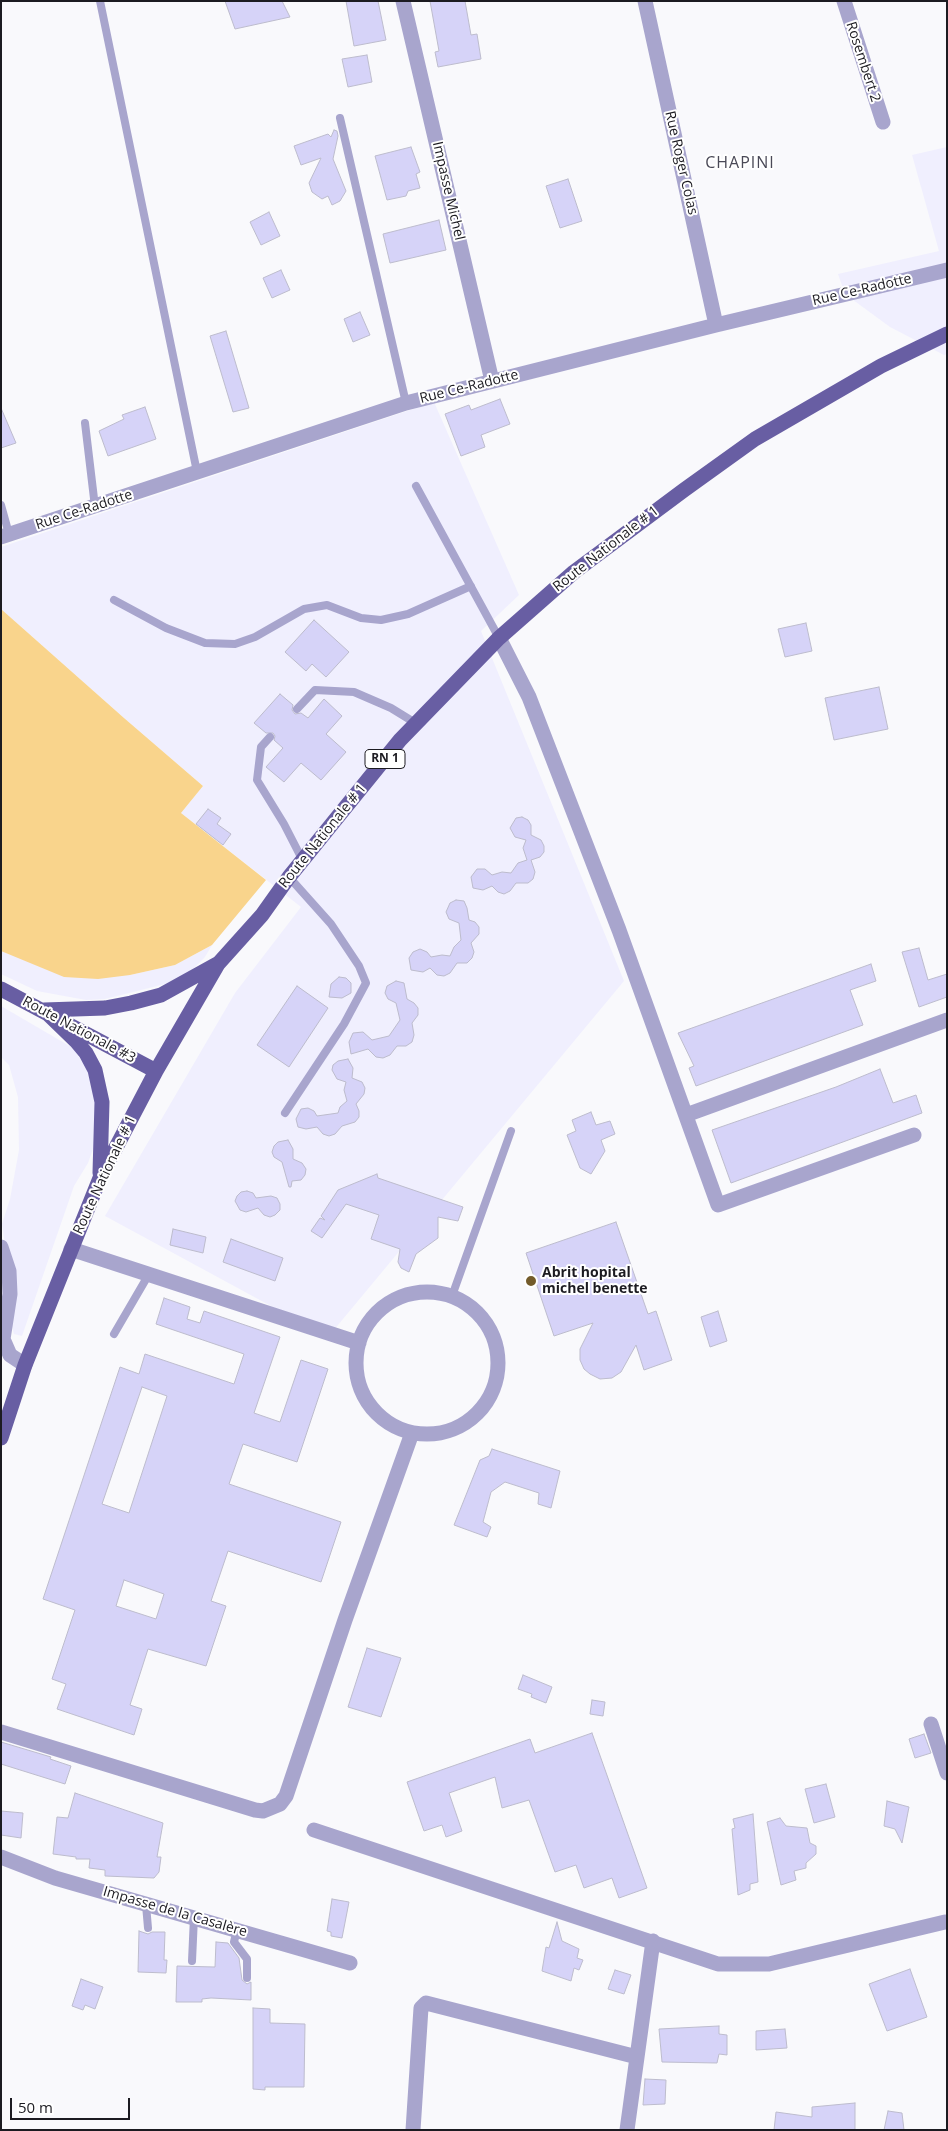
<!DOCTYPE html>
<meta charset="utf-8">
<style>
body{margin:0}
#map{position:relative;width:948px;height:2131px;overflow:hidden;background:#f9f9fc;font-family:"Open Sans",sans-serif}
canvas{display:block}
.frame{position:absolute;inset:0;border:2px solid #1c1b21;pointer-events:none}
.scale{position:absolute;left:10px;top:2098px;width:120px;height:22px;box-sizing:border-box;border:2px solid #1c1b21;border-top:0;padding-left:6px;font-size:15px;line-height:18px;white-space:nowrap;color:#1c1b21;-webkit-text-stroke:4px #fff;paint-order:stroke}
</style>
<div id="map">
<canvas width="948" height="2131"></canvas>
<div class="frame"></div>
<div class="scale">50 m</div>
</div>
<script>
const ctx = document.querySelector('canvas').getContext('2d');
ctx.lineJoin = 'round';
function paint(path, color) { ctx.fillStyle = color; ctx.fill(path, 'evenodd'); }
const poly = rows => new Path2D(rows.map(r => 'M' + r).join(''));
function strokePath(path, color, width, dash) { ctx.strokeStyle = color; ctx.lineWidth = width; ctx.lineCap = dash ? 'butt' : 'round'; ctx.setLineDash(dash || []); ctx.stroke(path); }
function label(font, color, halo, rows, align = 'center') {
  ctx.font = font + ' "Open Sans",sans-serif'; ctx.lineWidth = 4; ctx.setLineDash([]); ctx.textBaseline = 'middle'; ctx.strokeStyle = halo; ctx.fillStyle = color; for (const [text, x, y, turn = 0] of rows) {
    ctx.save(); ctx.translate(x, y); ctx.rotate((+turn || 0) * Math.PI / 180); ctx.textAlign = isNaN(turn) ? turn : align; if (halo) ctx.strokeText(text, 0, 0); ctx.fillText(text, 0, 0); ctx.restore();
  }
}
paint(poly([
 [947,147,947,354,944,355,890,327,845,294,838,274,939,251,912,155],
 [434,402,519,595,481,631,624,981,328,1337,105,1216,235,993,301,907,181,813,203,786,124,718,1,609,1,547],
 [212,945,205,957,190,972,165,984,105,999,86,1000,37,991,1,974,1,951,15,956,130,975,175,965],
 [1,1006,73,1048,87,1068,95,1095,97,1138,88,1163,74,1186,22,1336,14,1334,10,1320,1,1318,1,1247,5,1244,2,1224,10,1199,19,1150,18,1097,9,1065,1,1057]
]), '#f0effe');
paint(poly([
 [1,609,124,718,203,786,181,813,266,880,212,945,175,965,130,975,98,979,64,977,1,951]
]), '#f9d48c');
const building = poly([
 [225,1,282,1,290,17,235,29,225,1],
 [346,1,378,1,386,40,354,46,346,1],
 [430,1,465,1,471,35,477,34,481,59,438,67,435,52,439,51,430,1],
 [367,55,372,82,348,87,342,59,367,55],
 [334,130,337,131,338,136,333,159,346,191,340,201,332,205,328,196,322,199,312,192,309,183,321,158,301,165,294,146,328,134,331,137,334,130],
 [411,147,420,172,416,174,420,188,408,191,406,196,387,200,375,156,411,147],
 [568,179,582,221,560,228,546,186,568,179],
 [269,212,280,236,261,245,250,222,269,212],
 [439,220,446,250,390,263,383,234,439,220],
 [281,270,290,290,272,298,263,278,281,270],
 [360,312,370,335,353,342,344,319,360,312],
 [226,331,249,408,233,412,210,336,226,331],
 [500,399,510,424,481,435,485,447,461,456,445,414,469,405,471,410,500,399],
 [145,407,156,439,108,456,99,431,124,419,122,415,145,407],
 [1,408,16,443,1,448,1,408],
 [314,620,349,652,326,677,312,664,306,671,285,652,314,620],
 [806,623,812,651,785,657,778,629,806,623],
 [879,687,888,729,834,740,825,698,879,687],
 [280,694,293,705,292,710,295,714,301,713,308,718,324,699,342,716,326,734,346,752,321,780,301,763,284,782,266,767,283,748,274,740,275,736,273,733,266,733,254,723,280,694],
 [208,809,221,818,217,824,231,834,223,845,196,824,208,809],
 [522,817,528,820,531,825,531,835,541,840,544,846,544,852,540,857,531,860,535,872,533,879,528,883,516,883,510,891,504,894,498,892,492,886,483,890,473,888,471,877,477,869,485,869,492,875,502,872,511,873,518,863,527,860,523,848,526,840,515,837,510,828,516,818,522,817],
 [456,900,464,901,467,908,469,920,475,922,479,927,479,934,471,943,474,952,472,958,467,963,457,963,450,973,444,976,437,975,430,968,423,972,411,970,409,958,413,952,420,949,427,952,431,957,442,955,450,956,454,947,461,940,459,923,449,919,446,912,450,903,456,900],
 [919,948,928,980,947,974,947,997,919,1007,902,952,919,948],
 [871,964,876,981,850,990,863,1025,696,1086,689,1068,694,1066,678,1033,871,964],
 [339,977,346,978,351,983,351,993,342,998,329,997,331,984,339,977],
 [396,981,404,983,407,999,414,1003,418,1008,418,1015,412,1023,414,1035,412,1042,406,1046,397,1046,390,1055,383,1058,376,1057,368,1049,351,1054,349,1042,353,1033,363,1032,372,1040,389,1036,400,1020,396,1003,388,999,385,993,387,986,396,981],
 [297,986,328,1008,289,1067,257,1045,297,986],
 [348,1059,353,1068,352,1078,362,1082,365,1088,364,1094,356,1104,359,1111,359,1117,355,1122,342,1126,335,1134,329,1136,323,1134,317,1127,306,1129,298,1127,296,1119,301,1109,308,1108,314,1111,317,1116,338,1113,340,1107,347,1101,344,1090,346,1082,337,1079,332,1070,333,1065,338,1061,348,1059],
 [880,1069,893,1103,916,1095,922,1113,731,1183,712,1130,836,1087,880,1069],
 [591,1112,596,1125,610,1121,615,1134,601,1140,605,1151,591,1174,580,1168,567,1135,576,1131,572,1120,591,1112],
 [288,1140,293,1149,293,1159,302,1163,306,1169,305,1175,301,1180,292,1181,291,1187,289,1187,282,1162,274,1157,272,1152,274,1146,278,1142,288,1140],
 [377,1174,378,1178,463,1207,458,1221,438,1217,438,1238,416,1254,409,1272,401,1268,398,1262,400,1249,371,1239,379,1215,346,1204,322,1238,311,1231,320,1218,325,1220,321,1216,338,1190,377,1174],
 [247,1191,253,1193,256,1198,271,1196,277,1198,280,1204,280,1210,275,1215,270,1217,264,1215,258,1208,246,1212,240,1210,235,1201,237,1196,241,1192,247,1191],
 [616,1222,648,1314,656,1311,672,1360,644,1370,636,1345,621,1372,612,1378,600,1379,590,1374,584,1369,580,1360,580,1349,593,1323,554,1336,526,1253,616,1222],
 [173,1229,206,1237,203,1253,170,1245,173,1229],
 [231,1239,283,1258,275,1281,223,1262,231,1239],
 [164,1298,190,1307,187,1319,200,1323,204,1311,280,1337,254,1413,280,1422,301,1360,328,1369,297,1462,243,1444,229,1484,341,1522,321,1582,228,1551,211,1601,226,1606,206,1666,148,1649,130,1705,142,1709,134,1735,57,1709,66,1684,52,1679,75,1610,43,1599,120,1367,139,1374,145,1354,234,1384,244,1354,156,1324,164,1298],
 [142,1387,167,1396,129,1513,102,1504,142,1387],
 [124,1580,164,1594,156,1619,116,1606,124,1580],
 [718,1311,727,1341,710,1347,701,1317,718,1311],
 [492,1449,560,1471,551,1508,538,1504,539,1493,505,1482,491,1492,483,1522,491,1527,487,1537,454,1525,480,1460,489,1456,492,1449],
 [367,1648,401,1658,381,1717,348,1707,367,1648],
 [523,1675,552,1687,546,1703,531,1697,532,1694,518,1689,523,1675],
 [592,1700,605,1702,603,1716,590,1714,592,1700],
 [592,1733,647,1888,619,1898,612,1878,584,1888,576,1865,555,1872,529,1800,502,1808,495,1777,449,1793,462,1831,446,1837,442,1825,424,1831,407,1782,530,1739,535,1753,592,1733],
 [924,1734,931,1753,915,1758,909,1739,924,1734],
 [1,1742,51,1757,50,1759,71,1766,65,1784,1,1764,1,1742],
 [826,1784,835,1817,814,1823,805,1789,826,1784],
 [75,1793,163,1823,157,1857,161,1857,159,1872,154,1878,105,1876,105,1870,89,1868,90,1859,76,1859,76,1857,53,1854,57,1817,68,1818,75,1793],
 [887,1801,909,1807,902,1843,895,1829,884,1826,887,1801],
 [1,1811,23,1813,21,1838,1,1835,1,1811],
 [753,1814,758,1882,750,1884,750,1890,738,1895,732,1829,735,1828,733,1819,753,1814],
 [780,1818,786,1826,807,1828,810,1843,816,1846,816,1854,806,1863,806,1868,794,1871,796,1880,781,1885,767,1822,780,1818],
 [332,1899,349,1902,342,1938,331,1936,331,1932,327,1931,332,1899],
 [557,1922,562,1941,579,1949,577,1958,583,1960,579,1970,574,1968,571,1981,542,1971,546,1947,549,1948,557,1922],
 [139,1931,148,1934,152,1932,165,1932,164,1960,167,1960,166,1973,138,1972,139,1931],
 [216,1942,228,1943,239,1958,242,1980,247,1984,251,1982,251,2000,211,1998,202,1999,202,2002,176,2002,177,1966,215,1967,216,1942],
 [910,1969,927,2017,887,2031,869,1984,910,1969],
 [615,1970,631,1975,624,1994,608,1989,615,1970],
 [81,1979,103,1987,95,2009,85,2005,83,2010,72,2006,81,1979],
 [253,2008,270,2009,270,2023,305,2024,304,2087,265,2087,265,2090,253,2089,253,2008],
 [719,2026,719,2034,727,2035,727,2055,719,2054,717,2063,662,2062,659,2029,719,2026],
 [785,2029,787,2048,756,2050,756,2031,785,2029],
 [645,2079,666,2080,665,2104,643,2105,645,2079],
 [855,2103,855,2130,774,2130,776,2112,812,2117,812,2107,855,2103],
 [888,2111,902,2113,904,2130,884,2130,888,2111]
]);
paint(building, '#d6d3f8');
strokePath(building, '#bdbccd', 1);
strokePath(poly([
 [100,1,197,472],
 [340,118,406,403],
 [85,423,95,507],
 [416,486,499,638],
 [1,505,9,534],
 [114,600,166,628,205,643,235,644,255,637,304,609,327,605,361,618,381,620,408,614,471,586],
 [297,709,315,690,354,692,391,708,417,724],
 [270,737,261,747,257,780,284,824,303,861],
 [285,1113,344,1024,366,983,359,966,331,924,289,877],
 [452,1296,511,1131],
 [114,1334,149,1274],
 [146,1905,148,1928],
 [237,1929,234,1942,247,1959,247,1978],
 [192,1961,194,1917]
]), '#a8a5cd', 8);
strokePath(poly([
 [403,1,492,381],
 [645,1,716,325],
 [844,1,883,122],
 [1,537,406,403,716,325,947,270],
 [499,638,529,697,619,930,718,1205,914,1135],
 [686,1115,947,1020],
 [1,1247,9,1271,10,1294,3,1339,10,1355,25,1365],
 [71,1249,359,1343],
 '356 1363a71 71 0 1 1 142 0a71 71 0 1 1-142 0Z',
 [931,1724,947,1773],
 [1,1732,255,1810,263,1811,280,1804,286,1796,345,1620,412,1433],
 [314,1830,718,1964,769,1964,945,1922],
 [1,1857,55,1878,350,1963],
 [413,2130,421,2008,426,2003,637,2057],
 [627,2130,653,1941]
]), '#a8a5cd', 15);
strokePath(poly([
 [1,989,156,1071],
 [44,1010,76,1041,86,1053,95,1070,102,1102,100,1173],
 [44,1010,105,1008,131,1003,161,995,217,964],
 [1,1438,25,1365,100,1178,156,1071,218,964,262,915,289,877,400,740,499,638,574,572,684,490,755,439,881,366,947,334]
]), '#685ea3', 15);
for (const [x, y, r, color] of [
 [531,1281,6,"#735b2b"]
]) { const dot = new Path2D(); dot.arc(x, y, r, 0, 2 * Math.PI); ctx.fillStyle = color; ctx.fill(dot); strokePath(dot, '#fff', 2); }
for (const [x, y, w] of [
 [385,759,40]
]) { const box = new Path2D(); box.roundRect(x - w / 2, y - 9.5, w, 19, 4); ctx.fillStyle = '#fff'; ctx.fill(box); strokePath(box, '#1c1b21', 1); }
label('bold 12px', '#1c1b21', null, [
 ["RN 1",385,759]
]);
label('14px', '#1c1b21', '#fff', [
 ["Rosembert 2",863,62,72],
 ["Rue Roger Colas",681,163,77],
 ["Impasse Michel",448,191,77],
 ["Rue Ce-Radotte",862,290,-13],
 ["Rue Ce-Radotte",469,387,-14],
 ["Rue Ce-Radotte",84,510,-18],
 ["Route Nationale # 1",606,549,-38],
 ["Route Nationale # 1",323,836,-51],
 ["Route Nationale #3",79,1030,28],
 ["Route Nationale # 1",105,1175,-65],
 ["Impasse de la Casalère",175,1912,16]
]);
label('bold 14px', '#1c1b21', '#fff', [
 ["Abrit hopital",542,1273],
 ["michel benette",542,1289]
], 'left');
ctx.letterSpacing = '1px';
label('16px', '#4a4957', '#fff', [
 ["CHAPINI",740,163]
]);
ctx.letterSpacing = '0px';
</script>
